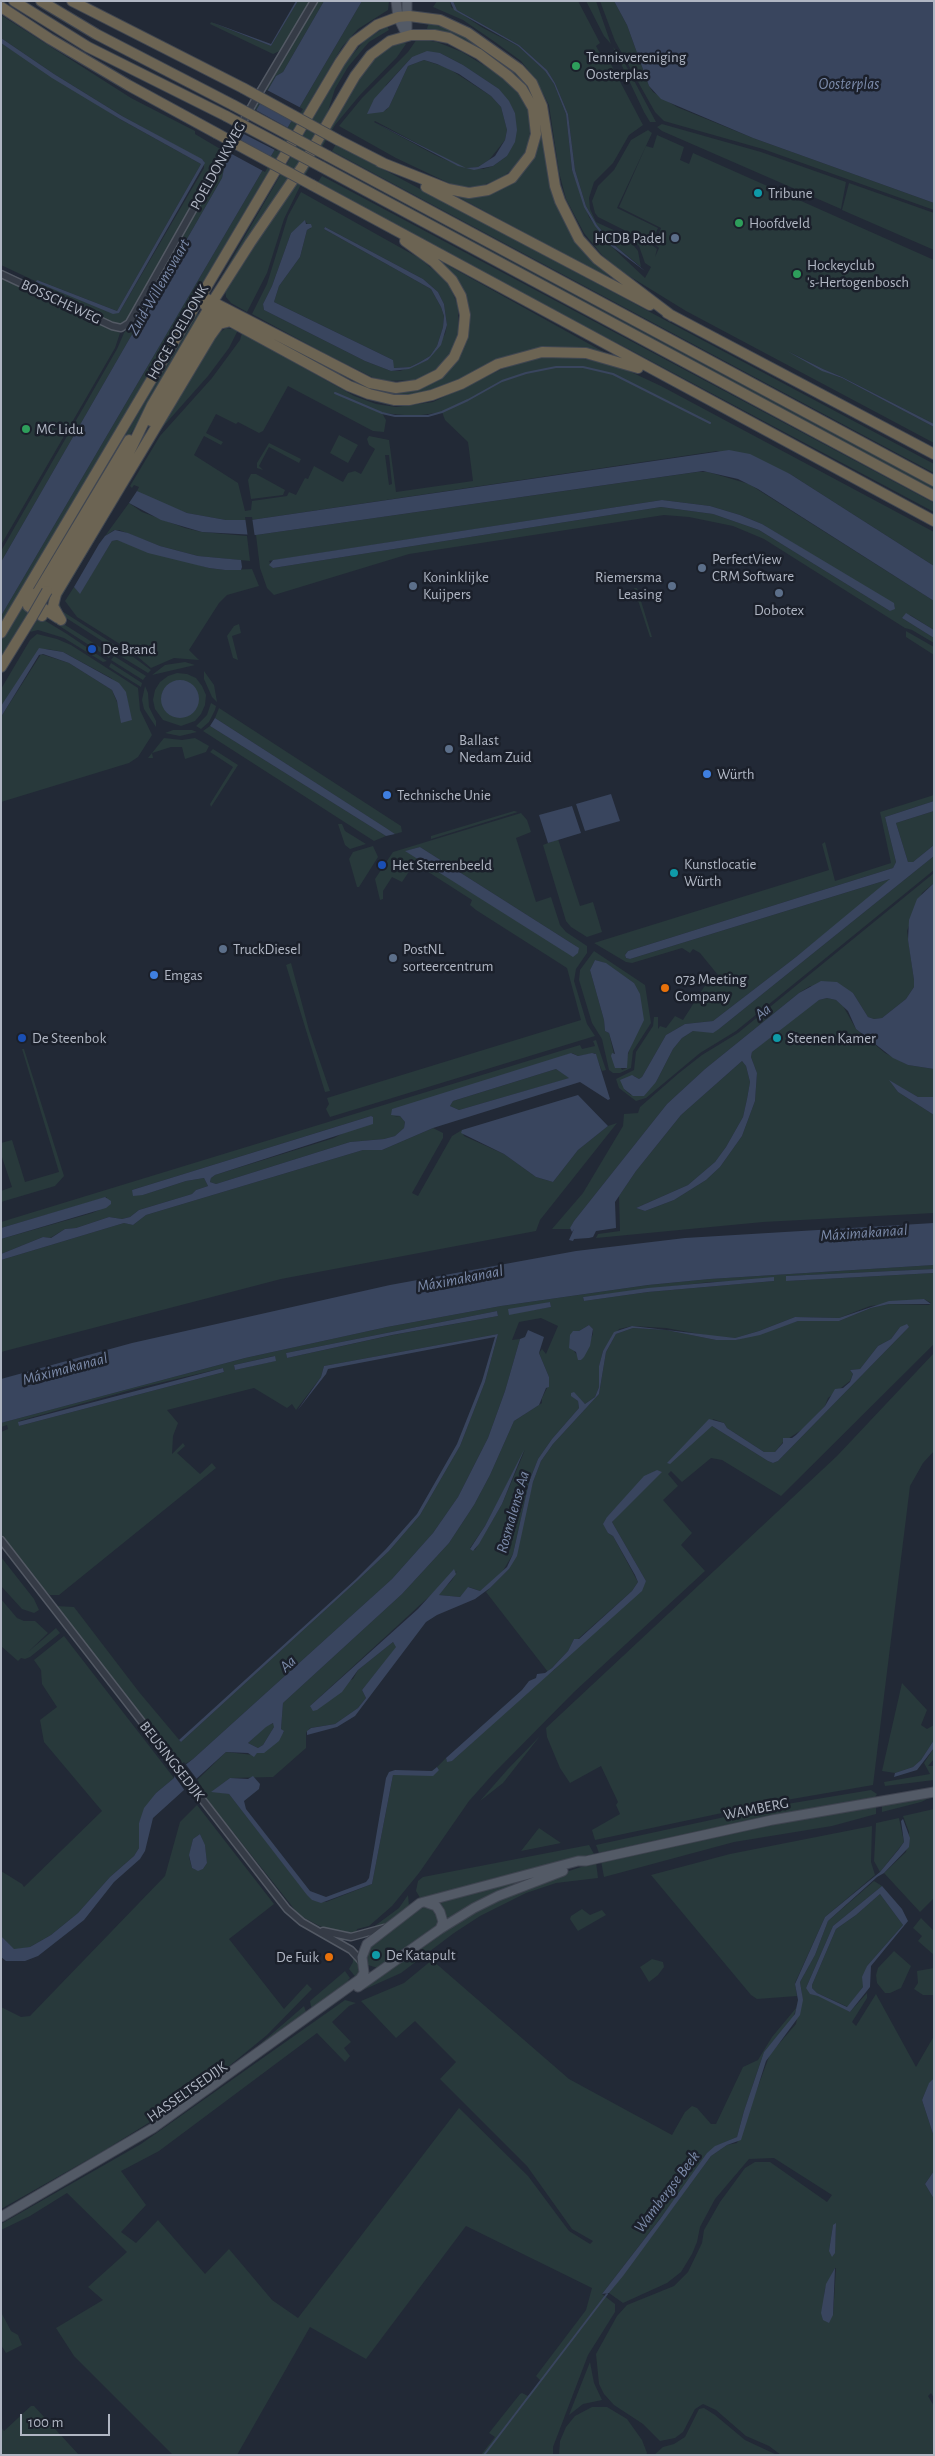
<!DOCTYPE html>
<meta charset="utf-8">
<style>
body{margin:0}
#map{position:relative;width:935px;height:2456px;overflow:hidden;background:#222936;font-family:"Alegreya Sans",sans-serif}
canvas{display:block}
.frame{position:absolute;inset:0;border:2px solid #b0b6c3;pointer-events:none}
.scale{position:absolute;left:20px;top:2414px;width:90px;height:22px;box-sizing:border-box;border:2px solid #b0b6c3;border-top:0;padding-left:6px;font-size:15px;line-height:18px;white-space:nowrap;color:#b0b6c3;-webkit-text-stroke:4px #1b202b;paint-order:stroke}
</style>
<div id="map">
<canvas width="935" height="2456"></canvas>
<div class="frame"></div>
<div class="scale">100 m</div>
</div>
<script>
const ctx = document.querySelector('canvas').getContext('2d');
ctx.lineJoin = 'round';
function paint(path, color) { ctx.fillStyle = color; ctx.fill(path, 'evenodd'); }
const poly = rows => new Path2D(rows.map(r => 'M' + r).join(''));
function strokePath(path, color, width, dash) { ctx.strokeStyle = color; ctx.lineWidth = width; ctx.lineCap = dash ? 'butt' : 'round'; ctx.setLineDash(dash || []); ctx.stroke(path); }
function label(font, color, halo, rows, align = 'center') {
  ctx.font = font + ' "Alegreya Sans",sans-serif'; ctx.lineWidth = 5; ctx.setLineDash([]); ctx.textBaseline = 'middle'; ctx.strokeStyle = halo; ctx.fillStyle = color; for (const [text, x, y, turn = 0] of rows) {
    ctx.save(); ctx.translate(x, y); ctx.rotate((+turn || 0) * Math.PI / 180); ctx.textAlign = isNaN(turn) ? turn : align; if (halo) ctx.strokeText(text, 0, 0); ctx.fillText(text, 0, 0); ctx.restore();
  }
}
paint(poly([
 [298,1,310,1,282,50,273,54,210,24,211,22,271,46],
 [316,1,324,1,283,72,276,76,225,164,222,178,1,562,1,551,117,349,124,333,136,318,227,154],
 [362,1,389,1,388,10,358,29,342,47,1,623,1,616],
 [437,1,450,1,451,7,483,28,518,46,545,71,554,84,566,114,572,170,589,217,611,246,645,278,651,267,645,263,639,246,624,230,598,217,595,213,592,201,598,186,614,170,631,140,648,130,652,133,617,208,658,228,651,244,657,249,655,257,659,248,655,244,661,228,619,207,646,146,653,148,657,135,684,147,680,160,689,164,693,153,934,260,934,424,842,377,823,369,788,351,828,373,842,378,934,427,934,443,686,311,621,271,602,255,584,233,566,199,559,172,549,105,536,80,521,61,495,42,463,20,433,7],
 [453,1,578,1,600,43,596,46,602,57,606,55,643,125,629,135,613,163,594,182,589,198,590,209,596,222,620,233,630,241,638,251,641,267,613,244,597,225,586,206,575,170,568,114,555,83,547,70,519,45,457,10],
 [586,1,596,1,611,44,604,36],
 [600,1,614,1,627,25,649,86,653,92,677,107,753,138,934,203,934,210,763,149,664,121,655,112,615,41],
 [1,15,131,98,195,131,195,134,222,150,127,322,121,325,113,324,32,286,35,281,1,265,1,43,120,119,201,164,117,311,37,280,119,313,204,168,204,161,122,116,54,74,1,38],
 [429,23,454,31,471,40,511,69,528,86,538,108,556,202,562,216,595,262,614,281,451,193,498,189,535,146,526,87,518,78,510,71,426,31],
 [387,26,389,30,369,42,348,67,335,89,325,120,317,135,221,283,219,281,344,65,364,41],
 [417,39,437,42,462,52,495,72,520,92,529,111,531,125,528,145,521,161,502,178,478,187,455,186,396,158,339,126,362,98,408,52],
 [440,53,463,65,499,89,515,113,507,156,493,166,483,169,467,168,478,167,489,160,505,140,507,130,501,107,491,96,448,68,424,60,408,66,389,107,386,110,377,112,386,85,412,57],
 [374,122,375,121,462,167,435,155],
 [404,42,406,44,397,57,360,95,335,125,306,174,284,219,267,273,247,312,231,303,226,297,225,289,358,79,376,56,387,48],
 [613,47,621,56,656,122,650,122,644,112],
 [662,124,761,152,846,182,841,209,662,131,657,127],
 [336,144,934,464,934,473,332,151],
 [327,163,934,487,934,491,333,168],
 [322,176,934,503,934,512,623,346,588,329,318,182],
 [849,183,934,213,934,250,842,210],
 [301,192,419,258,448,282,458,306,458,335,450,355,435,370,416,380,385,381,372,377,324,353,252,314,267,284,288,216],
 [305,221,311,228,307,230,300,257,279,286,274,302,393,360,393,368,410,367,420,362,430,356,437,346,443,327,444,316,441,307,431,289,324,229,325,227,423,279,438,292,444,304,447,325,445,334,428,360,400,371,391,371,365,361,264,310,263,304,272,286,291,233],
 [431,256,609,355,557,349,471,375,419,395,396,395,382,392,354,381,289,348,291,346,355,379,408,390,456,358,466,304],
 [1,277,120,333,115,348,1,545],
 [197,313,201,316,144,414,119,451,36,588],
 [226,328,238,330,229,348,208,376,160,430,59,601,62,611,115,645,113,652,102,641,60,614,57,600,216,335],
 [242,333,354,396,376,404,396,407,433,402,500,370,528,360,557,356,576,357,618,366,661,386,934,532,934,566,790,474,717,451,251,520,226,520,187,513,149,498,137,491,139,487,134,485,132,488,130,486,160,436,212,378,240,340],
 [288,386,373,431,384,432,386,420,382,413,415,416,442,412,445,420,468,442,473,481,396,492,389,440,369,436,367,439,369,445,375,449,361,474,355,471,348,473,343,482,314,466,308,479,305,478,296,495,289,492,287,496,252,501,251,510,245,511,238,483,194,455,204,436,221,445,223,442,206,433,216,414,236,424,238,422,259,433,263,431],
 [385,455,389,455,392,484,389,485],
 [339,435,358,445,348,463,330,453],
 [269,443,301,459,299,463,269,447,259,466,263,470,257,468,257,463],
 [697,472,708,472,749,484,934,601,934,630,910,615,902,618,934,638,934,643,912,630,905,628,764,539,733,526,689,517,664,515,409,554,274,595,267,588,260,568,256,535],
 [662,500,710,506,740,515,762,524,895,606,890,611,759,530,713,514,661,507,273,568,269,561],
 [251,474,256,474,285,490,283,495,251,499,248,480],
 [129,503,142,512,185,528,202,532,247,536,250,561,198,556,160,546,119,530,114,530,105,536],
 [117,540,209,568,225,570,252,569,259,586,227,595,219,603,189,650,199,660,174,658,151,668,131,651,77,617,65,601,74,587,80,593,112,541],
 [634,588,637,588,652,637,650,637],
 [22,607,30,611,1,661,1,641],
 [43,611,111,654,109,658,41,614],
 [39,617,67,634,107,661,103,662,64,638,38,630,30,632],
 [239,624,241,633,232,636,238,660,233,658,227,636,234,626],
 [906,631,934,647,934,655,906,637],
 [37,634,57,639,71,645,138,688,140,710,152,735,138,757,129,763,1,802,1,717,41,654,69,663,112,690,119,707,130,716,126,693,111,678,63,652,47,649,42,650,1,706,1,689,30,640],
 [121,648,151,670,148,673,117,654],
 [114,656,146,676,143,680,111,660],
 [185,662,195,665,152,675,165,665],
 [111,663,142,683,141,687,109,667],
 [204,671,214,685,217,702,212,697,204,679],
 [177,673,187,674,196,678,202,686,206,695,205,705,201,714,195,721,181,726,163,720,155,709,153,700,155,690,160,682,168,676],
 [178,681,192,685,198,695,195,710,189,715,162,693,167,686],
 [145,686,148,693,149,707,156,721,156,727,144,709,142,700],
 [211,703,216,706,215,710,209,722,201,729,196,726,207,715],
 [219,708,401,826,402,832,395,834,215,718],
 [210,726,386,836,374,841,203,731],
 [173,730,192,730,197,732,180,736,165,733],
 [164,738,182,740,195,738,209,746,206,752,185,759,182,747,171,747,152,753,153,758,148,758],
 [213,749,238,765,211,807,210,804,233,767,210,752],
 [934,795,934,801,885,817,896,862,893,868,628,951,625,955,626,958,630,959,890,879,891,881,796,957,713,1021,685,1024,666,1035,642,1077,639,1079,634,1076,624,1089,631,1095,656,1082,673,1049,682,1038,693,1031,719,1029,934,856,934,870,736,1031,700,1053,646,1098,636,1101,619,1088,616,1079,634,1070,636,1052,653,1026,654,1017,658,1017,658,1029,660,1026,666,1028,675,1016,683,1020,704,987,718,975,700,953,693,949,690,953,682,948,632,963,626,962,594,943,829,870,822,844,825,842,835,881,891,863,880,812],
 [514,811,518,812,431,839,431,836],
 [934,811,934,845,913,862,908,862,896,823],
 [521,813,527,820,531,832,516,838,536,902,551,897,560,925,566,932,587,946,587,953,576,969,574,981,587,1024,595,1036,330,1117,326,1109,329,1104,327,1098,581,1020,567,968,476,910,470,905,472,900,419,866,417,869,412,867,402,882,392,877,383,891,383,899,380,900,375,879,393,852],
 [420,847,579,948,406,851],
 [338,824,342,824,345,831,366,844,350,849,345,845],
 [558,839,580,906,593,902,602,932,587,937,571,927,566,921,543,845],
 [373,846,378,857,359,887,357,887,349,859,353,852],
 [934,873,934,883,922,893,907,931,914,980,914,987,906,999,882,1018,874,1019,868,1017,853,993,810,986,799,993,705,1069,667,1104,574,1221,570,1229,552,1229,583,1193,623,1126,624,1114,638,1113,640,1107,679,1073,702,1055,738,1033],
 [594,951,645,985,651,1023,633,1051,631,1068,620,1073,613,1073,609,1070,602,1039,592,1023,579,980,580,970],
 [595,960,605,963,634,983,633,1040,627,1057,627,1068,622,1070,614,1054,609,1033,605,1031,604,1020,590,970],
 [291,963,309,1030,330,1091,325,1092,286,965],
 [827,998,836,1000,843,1006,856,1029,885,1053,908,1065,934,1069,934,1097,918,1097,890,1081,898,1092,934,1115,934,1213,763,1222,596,1238,598,1234,620,1231,619,1196,636,1171,681,1115,742,1061,746,1066,750,1082,747,1099,743,1117,726,1147,715,1162,688,1185,636,1208,645,1211,674,1200,706,1180,720,1167,742,1136,755,1101,757,1073,751,1057,752,1052,799,1013,819,1000],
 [596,1040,606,1070,602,1071,595,1053,578,1056,572,1053,394,1117,400,1116,405,1122,404,1128,395,1136,384,1139,350,1142,216,1184,210,1182,211,1178,215,1175,334,1138,373,1117,371,1116,132,1190,143,1195,186,1181,204,1178,208,1186,196,1190,192,1194,139,1210,130,1217,122,1219,109,1217,76,1228,65,1229,50,1238,43,1237,1,1254,1,1239,92,1213,99,1210,107,1197,1,1228,1,1222,580,1045,582,1049,595,1046,593,1041],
 [22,1049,24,1049,64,1176,55,1186,1,1202,1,1191,12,1187,1,1154,1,1143,12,1140,25,1182,59,1172],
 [556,1069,570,1078,459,1110,450,1106,453,1101],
 [617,1123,540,1220,536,1231,281,1279,1,1352,1,1260,124,1223,133,1225,146,1215,363,1150,382,1150,433,1128,443,1133,443,1138,412,1193,418,1196,452,1136,462,1130,464,1136,504,1154,536,1177,553,1182,578,1150,608,1126],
 [934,1265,934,1269,786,1276,786,1281,934,1273,934,1344,781,1496,722,1460,711,1458,682,1482,671,1471,668,1474,678,1486,663,1500,692,1533,681,1545,705,1571,574,1692,493,1774,469,1801,419,1873,392,1906,369,1926,357,1929,356,1935,325,1929,299,1915,194,1783,226,1752,254,1755,284,1732,281,1729,283,1703,402,1594,449,1543,474,1505,490,1475,514,1421,542,1403,542,1398,549,1384,549,1377,539,1353,542,1349,546,1354,558,1326,541,1318,519,1322,512,1340,520,1339,505,1391,488,1438,458,1497,433,1533,392,1579,193,1759,182,1766,56,1606,74,1607,139,1692,181,1742,357,1581,389,1551,420,1515,460,1446,485,1382,498,1334,324,1366,321,1377,296,1410,292,1404,287,1408,254,1388,167,1410,178,1423,173,1436,172,1454,183,1443,185,1446,177,1453,200,1474,212,1463,216,1468,59,1595,50,1595,41,1587,1,1534,1,1432,8,1429,7,1425,1,1427,1,1423,245,1358,387,1327,501,1306,648,1285,710,1279],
 [774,1281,648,1292,584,1301,583,1297,710,1282],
 [924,1299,931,1303,929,1305,889,1304,871,1308,839,1321,798,1321,736,1340,716,1340,666,1330,633,1328,616,1334,606,1352,599,1394,553,1444,541,1461,533,1482,509,1569,486,1592,548,1672,568,1651,574,1639,578,1639,632,1591,638,1582,613,1536,608,1533,607,1517,647,1476,657,1470,612,1522,646,1581,554,1670,537,1683,452,1761,446,1760,446,1758,437,1767,439,1770,393,1775,372,1884,326,1902,312,1900,229,1794,213,1791,230,1778,273,1777,306,1748,306,1733,310,1728,335,1724,358,1708,366,1698,362,1690,397,1647,393,1642,358,1670,353,1679,348,1681,343,1688,310,1706,457,1571,452,1580,438,1595,460,1597,469,1587,480,1591,501,1574,513,1554,529,1482,538,1459,552,1439,579,1408,578,1401,571,1395,575,1394,585,1404,595,1397,599,1387,599,1366,603,1351,619,1329,632,1326,666,1328,716,1337,735,1338,759,1331,795,1317,839,1318,870,1306],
 [550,1302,551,1307,509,1314],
 [497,1311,498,1316,393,1335,287,1358,286,1353],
 [589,1325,593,1329,593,1334,581,1360,574,1351,573,1331,579,1331],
 [900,1327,909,1327,778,1461,773,1463,768,1461,712,1426,713,1419,724,1423,727,1428,764,1452,775,1452,783,1442,803,1429,825,1406,828,1398,850,1381,853,1374,850,1370,860,1369,878,1346,891,1339],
 [274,1356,275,1361,235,1370,234,1365],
 [223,1368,224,1372,19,1426,19,1421,138,1388],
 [525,1450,502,1504,475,1550,470,1548,485,1526],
 [934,1353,934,1451,923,1463,910,1486,873,1785,769,1803,595,1840,592,1830,620,1814,616,1805,618,1802,601,1766,570,1783,560,1768,547,1737,546,1728,837,1456],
 [1,1557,34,1599,39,1610,34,1613,22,1609,1,1586],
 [1,1599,17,1618,24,1621,35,1621,48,1633,28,1652,56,1628,60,1633,30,1657,25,1659,21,1658,18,1661,1,1646],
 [64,1636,174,1778,156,1793,139,1823,139,1848,134,1856,110,1877,78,1913,51,1935,30,1947,14,1950,1,1936,1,1871,22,1884,24,1887,102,1811,44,1742,40,1720,57,1707,42,1684,41,1670,34,1660],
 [902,1683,927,1710,921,1725,927,1729,934,1725,934,1740,921,1760,913,1767,895,1773,882,1771],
 [274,1723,274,1727,263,1745,258,1748,248,1743,266,1726],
 [540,1736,503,1783,480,1801,508,1769],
 [934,1748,934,1759,928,1766,934,1766,934,1780,885,1786,884,1782,930,1774,924,1763],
 [871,1790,877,1794,875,1797,767,1817,599,1853,596,1845,775,1806],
 [934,1796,921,1802,882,1812,882,1805],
 [197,1805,274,1904,229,1939,284,2009,307,1984,312,1989,267,2035,223,2071,166,2112,105,2150,1,2209,1,2007,21,2017,30,2016,165,1876,180,1822],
 [200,1834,205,1846,207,1863,203,1869,196,1870,192,1868,189,1857,193,1839],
 [876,1806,876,1814,832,1826,734,1842,604,1877,601,1861,779,1821],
 [934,1809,934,1898,920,1912,884,1873,906,1852,909,1832,903,1816],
 [899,1818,904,1842,880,1872,874,1861,876,1823],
 [872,1826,871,1862,875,1875,825,1917,795,1983,797,1996,757,1999,751,1995,651,1875,730,1854],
 [539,1828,561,1843,521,1851],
 [589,1845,594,1854,494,1878,422,1901,416,1891,418,1881,423,1877],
 [596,1862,598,1878,556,1883,526,1893,480,1916,454,1933,401,1973,363,1990,361,1988,474,1910,533,1883],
 [539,1873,540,1876,447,1922,435,1900],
 [874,1881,882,1886,833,1926,806,1988,850,2012,867,1993,867,1998,852,2022,856,2026,876,1994,916,2067,934,2036,934,2078,929,2084,922,2100,934,2137,934,2171,925,2184,934,2199,934,2398,931,2393,928,2396,934,2406,934,2455,781,2455,769,2446,746,2436,716,2410,703,2404,695,2409,683,2432,675,2438,660,2441,643,2424,614,2405,604,2394,599,2384,596,2354,617,2316,627,2305,674,2286,688,2272,702,2243,704,2230,720,2202,745,2168,755,2162,770,2162,827,2202,832,2195,774,2158,749,2159,715,2199,700,2227,697,2242,692,2254,681,2272,667,2283,623,2303,609,2293,711,2156,727,2145,737,2143,770,2054,796,2024,802,1994,800,1982,815,1955,828,1921],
 [833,2225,836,2228,835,2243,829,2251],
 [835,2268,836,2268,833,2315,824,2298,825,2289],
 [880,1894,903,1925,867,1966,863,1987,848,2007,817,1993,812,1988,812,1985,836,1929,856,1915],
 [408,1895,409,1906,395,1919,377,1929,372,1928,399,1908],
 [426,1905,433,1907,440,1919,438,1926,378,1968,368,1965,366,1962,368,1946,420,1906],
 [582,1909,590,1915,602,1910,606,1915,578,1931,570,1919,571,1916],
 [921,1918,934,1931,934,1955,918,1941,922,1936,913,1928],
 [894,1951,911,1966,901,1988,890,1993,885,1993,877,1983,876,1975,878,1968],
 [353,1955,363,1967,358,1980,349,1969,353,1962],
 [652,1959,663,1962,664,1967,658,1975,649,1982,640,1967],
 [432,1960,569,2079,672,2135,685,2112,692,2106,697,2108,711,2124,716,2124,743,2067,758,2060,772,2037,797,2007,792,2020,764,2052,744,2111,737,2137,716,2146,602,2294,615,2304,615,2312,588,2355,553,2447,553,2455,481,2455,495,2437,489,2433,520,2394,522,2393,528,2396,541,2381,536,2376,586,2310,592,2288,466,2226,366,2359,310,2327,237,2455,173,2455,74,2356,56,2328,103,2300,88,2287,127,2252,67,2193,30,2216,1,2230,1,2224,141,2144,345,2000,356,2003,349,2006,332,2022,351,2042,344,2048,350,2056,345,2062,317,2033,159,2151,121,2171,146,2205,121,2232,136,2243,158,2220,205,2274,229,2249,272,2300,298,2318,459,2108,528,2176,569,2231,590,2244,593,2241,572,2229,527,2166,440,2079,456,2062,415,2021,396,2038,361,2001,404,1983],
 [934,1968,934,1995,923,1995,914,1989,918,1983,917,1971],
 [345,1971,350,1978,348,1980,350,1982,312,2012,310,2001],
 [304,2006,306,2012,305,2017,236,2065],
 [2,2314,11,2331,18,2335,22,2345,6,2353,1,2345],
 [590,2362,594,2383,602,2400,583,2404,569,2415],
 [31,2406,34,2406,79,2455,1,2455,1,2427,4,2431],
 [592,2407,607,2407,627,2419,642,2440,647,2453,646,2455,559,2455,560,2441,566,2427,575,2416],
 [704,2408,715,2415,745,2440,777,2455,654,2455,663,2447,674,2444,685,2437,699,2409]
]), '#28393b');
paint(poly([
 [296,1,298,1,271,46,211,22,271,44],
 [324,1,362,1,1,616,1,562,222,178,225,164,276,76,283,72],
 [450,1,453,1,457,10,519,45,547,70,555,83,568,114,575,170,586,206,597,225,613,244,645,271,611,246,595,226,584,207,572,170,566,114,554,84,545,71,518,46,454,10],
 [614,1,934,1,934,203,753,138,661,99,649,86,627,25],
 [1,38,54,74,122,116,202,159,205,163,119,313,113,314,36,282,37,280,117,311,201,164,120,119,52,78,1,43],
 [427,51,440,53,463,65,499,89,509,101,515,113,517,130,515,142,507,156,493,166,474,170,458,166,374,122,466,168,478,167,495,156,505,140,507,130,501,107,491,96,459,74,437,64,424,60,408,66,389,107,383,112,367,114,374,99,412,57],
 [305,220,306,224,311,224,312,227,307,230,300,257,279,286,274,302,393,360,394,368,410,367,420,362,430,356,437,346,443,327,444,316,441,307,431,289,324,229,325,227,423,279,438,292,444,304,447,325,441,345,428,360,409,369,391,371,365,361,264,310,263,304,272,286,291,233],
 [787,351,823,369,842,377,934,424,934,427,842,378,822,371],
 [729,450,750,454,790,474,934,566,934,601,758,489,738,479,703,471,256,535,202,532,161,520,129,503,137,491,187,513,226,520,251,520],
 [662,500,710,506,740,515,762,524,894,603,895,609,890,611,759,530,713,514,661,507,273,568,269,565,273,560],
 [115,530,128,533,160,546,198,556,241,560,242,567,241,570,225,570,209,568,148,553,117,540,112,541,80,594,74,587,99,544,105,536],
 [906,613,934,630,934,638,902,618],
 [39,648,63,652,119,683,126,692,132,720,121,723,117,701,112,690,69,663,43,654,39,655,1,717,1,706],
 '161 699a19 19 0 1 1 38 0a19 19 0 1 1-38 0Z',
 [215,718,386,828,395,834,386,836,210,726],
 [611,794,620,821,585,831,576,804],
 [934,801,934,811,896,823,908,862,913,862,934,845,934,856,719,1029,713,1033,693,1031,682,1038,673,1049,656,1082,644,1096,633,1096,624,1089,620,1080,632,1075,639,1079,642,1077,666,1035,685,1024,713,1021,796,957,890,879,630,959,626,958,625,955,628,951,893,868,896,862,885,817],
 [572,806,581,833,548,843,539,815],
 [420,847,579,948,578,953,573,957,405,851],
 [934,883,934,1069,908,1065,893,1058,856,1029,848,1011,836,1000,827,998,819,1000,752,1052,751,1057,757,1073,755,1101,742,1136,720,1167,706,1180,674,1200,645,1211,636,1208,688,1185,715,1162,726,1147,743,1117,747,1099,750,1082,746,1066,742,1061,681,1115,636,1171,615,1202,616,1228,596,1231,593,1237,589,1238,574,1239,573,1241,569,1240,574,1229,572,1232,570,1228,574,1221,667,1104,705,1069,799,993,821,981,837,982,853,993,868,1017,874,1019,882,1018,906,999,914,987,914,980,908,940,909,920,917,899],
 [595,960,606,963,634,983,640,994,644,1020,628,1053,627,1068,615,1068,611,1056,612,1053,615,1054,609,1033,605,1031,604,1020,590,970],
 [571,1053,578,1056,592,1053,596,1054,610,1099,608,1100,580,1082,433,1128,382,1150,363,1150,146,1215,133,1225,124,1223,1,1260,1,1254,43,1237,51,1238,65,1229,76,1228,109,1217,122,1219,130,1217,139,1210,192,1194,196,1190,208,1186,204,1178,186,1181,143,1195,133,1196,132,1190,371,1116,373,1117,373,1124,215,1175,211,1178,210,1182,216,1184,350,1142,384,1139,395,1136,404,1128,405,1122,400,1116,391,1115,392,1109],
 [556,1069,569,1078,459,1110,450,1106,453,1101],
 [889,1080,918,1097,934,1097,934,1115,898,1092],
 [578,1095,608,1126,578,1150,553,1182,536,1177,504,1154,461,1133,462,1130],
 [105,1197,111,1201,111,1204,106,1208,1,1239,1,1228],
 [934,1223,934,1265,710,1279,648,1285,501,1306,387,1327,245,1358,1,1423,1,1379,132,1343,390,1285,576,1251,685,1238],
 [934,1269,934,1273,786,1281,786,1276],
 [774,1277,774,1281,648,1292,584,1301,583,1297,648,1288],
 [924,1299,931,1304,889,1304,871,1308,839,1321,798,1321,760,1335,736,1340,716,1340,666,1330,633,1328,616,1334,606,1352,599,1394,553,1444,541,1461,533,1482,517,1556,509,1569,490,1588,475,1599,437,1615,426,1622,355,1716,337,1727,307,1735,307,1731,311,1728,335,1724,358,1708,366,1698,362,1690,396,1647,393,1642,358,1670,342,1692,317,1710,313,1711,310,1706,418,1609,454,1569,456,1574,439,1595,460,1597,468,1587,480,1591,507,1567,513,1554,529,1482,538,1459,552,1439,579,1408,578,1401,571,1396,571,1393,574,1392,585,1404,595,1397,599,1387,599,1366,603,1351,614,1332,632,1326,735,1338,759,1331,795,1317,839,1318,889,1301],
 [550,1302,551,1307,509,1315,508,1309],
 [497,1311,498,1316,392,1335,287,1358,286,1353],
 [907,1324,909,1327,778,1461,773,1463,768,1461,712,1426,670,1464,667,1463,709,1419,724,1423,727,1428,764,1452,775,1452,783,1443,783,1438,792,1438,796,1435,825,1406,835,1389,843,1388,850,1382,853,1374,850,1370,860,1369,878,1346,891,1339,900,1327],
 [589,1325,593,1329,590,1346,584,1357,581,1360,578,1360,576,1352,569,1348,570,1335,573,1331,579,1331],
 [528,1330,544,1337,539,1353,549,1377,549,1387,546,1388,539,1405,514,1421,490,1475,474,1505,449,1543,402,1594,283,1703,281,1729,284,1731,279,1741,264,1753,257,1753,254,1757,248,1753,226,1752,153,1818,145,1851,140,1859,114,1882,84,1920,38,1956,25,1961,6,1961,1,1957,1,1936,14,1949,30,1947,51,1935,78,1913,110,1877,134,1856,139,1848,139,1823,144,1808,156,1793,174,1778,176,1772,193,1759,392,1579,433,1533,458,1497,488,1438,505,1391,520,1339,525,1337],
 [273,1723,274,1727,263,1745,258,1748,248,1743,266,1727],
 [498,1334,485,1382,460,1446,420,1515,389,1551,357,1581,181,1742,179,1740,356,1579,386,1549,417,1514,457,1444,482,1381,495,1337,328,1369,326,1374,297,1411,321,1377,324,1366],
 [275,1356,276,1361,235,1370,234,1365],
 [223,1368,224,1372,19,1426,18,1422],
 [524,1450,502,1504,479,1544,473,1551,470,1549,485,1526],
 [657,1470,662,1472,612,1522,646,1581,642,1591,452,1761,447,1762,446,1758,522,1690,529,1681,536,1678,537,1674,545,1673,552,1668,568,1651,574,1639,579,1639,632,1591,638,1582,635,1575,613,1536,608,1533,603,1524,607,1517,644,1476],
 [934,1740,934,1748,917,1770,894,1777,895,1773,913,1767,921,1760],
 [437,1767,439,1770,433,1776,393,1775,372,1884,321,1903,312,1900,307,1895,229,1794,211,1792,230,1778,248,1779,253,1776,260,1784,259,1789,244,1801,246,1809,310,1891,326,1897,366,1882,369,1878,386,1778,389,1772,395,1770,432,1771],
 [903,1819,910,1838,909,1847,884,1873,877,1877,828,1921,815,1955,800,1982,803,2000,800,2015,766,2061,741,2140,727,2145,711,2156,623,2276,609,2293,602,2294,660,2219,707,2153,715,2146,737,2137,744,2111,764,2052,795,2014,798,2000,795,1984,825,1917,880,1872,899,1849,904,1842,901,1821],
 [200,1834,205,1845,207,1863,203,1869,198,1871,192,1868,189,1855,193,1839],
 [882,1886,902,1909,908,1921,871,1966,870,1987,850,2012,818,1996,810,1994,806,1988,833,1926],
 [880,1894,903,1925,867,1966,862,1977,863,1987,847,2007,817,1993,812,1988,812,1985,836,1929,856,1915],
 [934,2078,933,2096,934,2137,922,2100,929,2083],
 [934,2171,934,2199,925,2184],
 [836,2223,835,2253,832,2257,829,2251,833,2225],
 [835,2268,833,2315,829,2323,823,2320,821,2313,826,2284]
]), '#39455e');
paint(poly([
 [265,89,303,109,295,122,258,102],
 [254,109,290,129,277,151,240,132],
 [236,139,273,158,265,172,228,152],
 [245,517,252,517,255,538,248,538],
 [184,1762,199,1782,185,1791,173,1774,174,1770]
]), '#222936');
strokePath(poly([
 [335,393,382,413,395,416,428,416,442,412,468,400,502,381,526,373,556,367,583,367,613,374,710,423],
 [484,2455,607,2294]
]), '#39455e', 2);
const minor = poly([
 [1,274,112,326,121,328,129,323,254,102,314,1],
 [1,1540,287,1909,302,1922,351,1950,362,1962],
 [323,1931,351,1937,384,1928]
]);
const major = poly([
 [396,1,398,17,407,36],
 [407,36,407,1],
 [425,1902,436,1906,440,1912,443,1922,440,1929],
 [358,1987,440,1929,474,1908,498,1896,563,1871],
 [1,2217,153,2128,360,1979,364,1973,362,1957,367,1944,420,1903,578,1861,586,1861,772,1820,934,1792]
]);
const highway = poly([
 [14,1,88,47,226,116],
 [41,1,96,34,233,105],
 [72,1,243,88],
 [1,7,50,39,128,85,216,133],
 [338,140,385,164],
 [328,156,934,481],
 [322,167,934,496],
 [312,185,934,521],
 [426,187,650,305],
 [207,299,370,383,396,388,417,385,439,374,454,357,463,336,465,315,461,296,452,280,434,262,405,241],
 [204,304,208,309,349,386,369,394,394,400,409,400,432,395,461,384,498,364,542,352,586,353,638,368],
 [667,313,934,454],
 [151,421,207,326,213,320,222,316],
 [29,591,28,606,42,616],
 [47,591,127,457,152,405,213,301,250,243,302,167,355,76,371,55,390,41,411,35,434,35,449,38,479,54,507,75,522,89,533,108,536,134,530,155,512,178,488,190,469,193,448,189,380,162],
 [58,618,38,605,36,595,129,440],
 [61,620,53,606,56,594,211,335,219,324,231,321],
 [1,633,340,62,354,42,377,25,398,17,409,16,440,20,468,33,519,69,532,83,542,106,555,186,560,201,579,239,597,259,672,316],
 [1,667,32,617]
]);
strokePath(minor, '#535964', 9);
strokePath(major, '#3f4450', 11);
strokePath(highway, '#404651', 12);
strokePath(minor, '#353b46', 6);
strokePath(major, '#535a66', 9);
strokePath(highway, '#6c6453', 10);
const highwayBridge = poly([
 [243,88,338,140],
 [233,105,328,156],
 [226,116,322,167],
 [216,133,312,185],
 [32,617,47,591]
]);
strokePath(highwayBridge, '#404651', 12, []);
strokePath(highwayBridge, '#6c6453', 10);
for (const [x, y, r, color] of [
 [576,66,5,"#2e9e5b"],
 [758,193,5,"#0f9aa8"],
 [739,223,5,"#2e9e5b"],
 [675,238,5,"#5c6f8a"],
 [797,274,5,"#2e9e5b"],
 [26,429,5,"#2e9e5b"],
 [702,568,5,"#5c6f8a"],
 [413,586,5,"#5c6f8a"],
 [672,586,5,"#5c6f8a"],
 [779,593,5,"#5c6f8a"],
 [92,649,5,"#1a4fb4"],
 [449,749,5,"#5c6f8a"],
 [707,774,5,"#3f7fe0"],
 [387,795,5,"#3f7fe0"],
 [382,865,5,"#1a4fb4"],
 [674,873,5,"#0f9aa8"],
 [223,949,5,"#5c6f8a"],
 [393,958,5,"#5c6f8a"],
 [154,975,5,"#3f7fe0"],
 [665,988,5,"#e8710a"],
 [22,1038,5,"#1a4fb4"],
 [777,1038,5,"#0f9aa8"],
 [376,1955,5,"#0f9aa8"],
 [329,1957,5,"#e8710a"]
]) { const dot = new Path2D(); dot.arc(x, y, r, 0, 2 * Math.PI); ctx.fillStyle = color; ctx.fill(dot); strokePath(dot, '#1b202b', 2); }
label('15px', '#b0b6c3', '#1b202b', [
 ["Tennisvereniging",586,57],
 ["Oosterplas",586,74],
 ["Tribune",768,193],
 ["Hoofdveld",749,223],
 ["HCDB Padel",665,238,"right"],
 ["Hockeyclub",807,265],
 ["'s-Hertogenbosch",807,282],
 ["MC Lidu",36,429],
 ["PerfectView",712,559],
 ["CRM Software",712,576],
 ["Koninklijke",423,577],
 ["Kuijpers",423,594],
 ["Riemersma",662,577,"right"],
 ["Leasing",662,594,"right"],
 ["Dobotex",779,610,"center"],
 ["De Brand",102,649],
 ["Ballast",459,740],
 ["Nedam Zuid",459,757],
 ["Würth",717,774],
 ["Technische Unie",397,795],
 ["Kunstlocatie",684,864],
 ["Würth",684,881],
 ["Het Sterrenbeeld",392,865],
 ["TruckDiesel",233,949],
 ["PostNL",403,949],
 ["sorteercentrum",403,966],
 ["Emgas",164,975],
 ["073 Meeting",675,979],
 ["Company",675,996],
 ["De Steenbok",32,1038],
 ["Steenen Kamer",787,1038],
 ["De Katapult",386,1955],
 ["De Fuik",319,1957,"right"]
], 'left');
label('15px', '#b0b6c3', '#1b202b', [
 ["POELDONKWEG",218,166,-61],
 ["BOSSCHEWEG",61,302,25],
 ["HOGE POELDONK",178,332,-60],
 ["BEUSINGSEDIJK",172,1761,52],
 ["WAMBERG",756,1809,-11],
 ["HASSELTSEDIJK",187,2092,-35]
]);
label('italic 16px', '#7b8aa9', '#1b202b', [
 ["Oosterplas",849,84],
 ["Zuid-Willemsvaart",159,287,-60],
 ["Aa",763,1012,-39],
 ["Máximakanaal",864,1233,-4],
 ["Máximakanaal",460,1279,-11],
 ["Máximakanaal",65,1369,-15],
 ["Rosmalense Aa",513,1512,-74],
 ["Aa",288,1664,-43],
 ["Wambergse Beek",667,2192,-53]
]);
</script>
